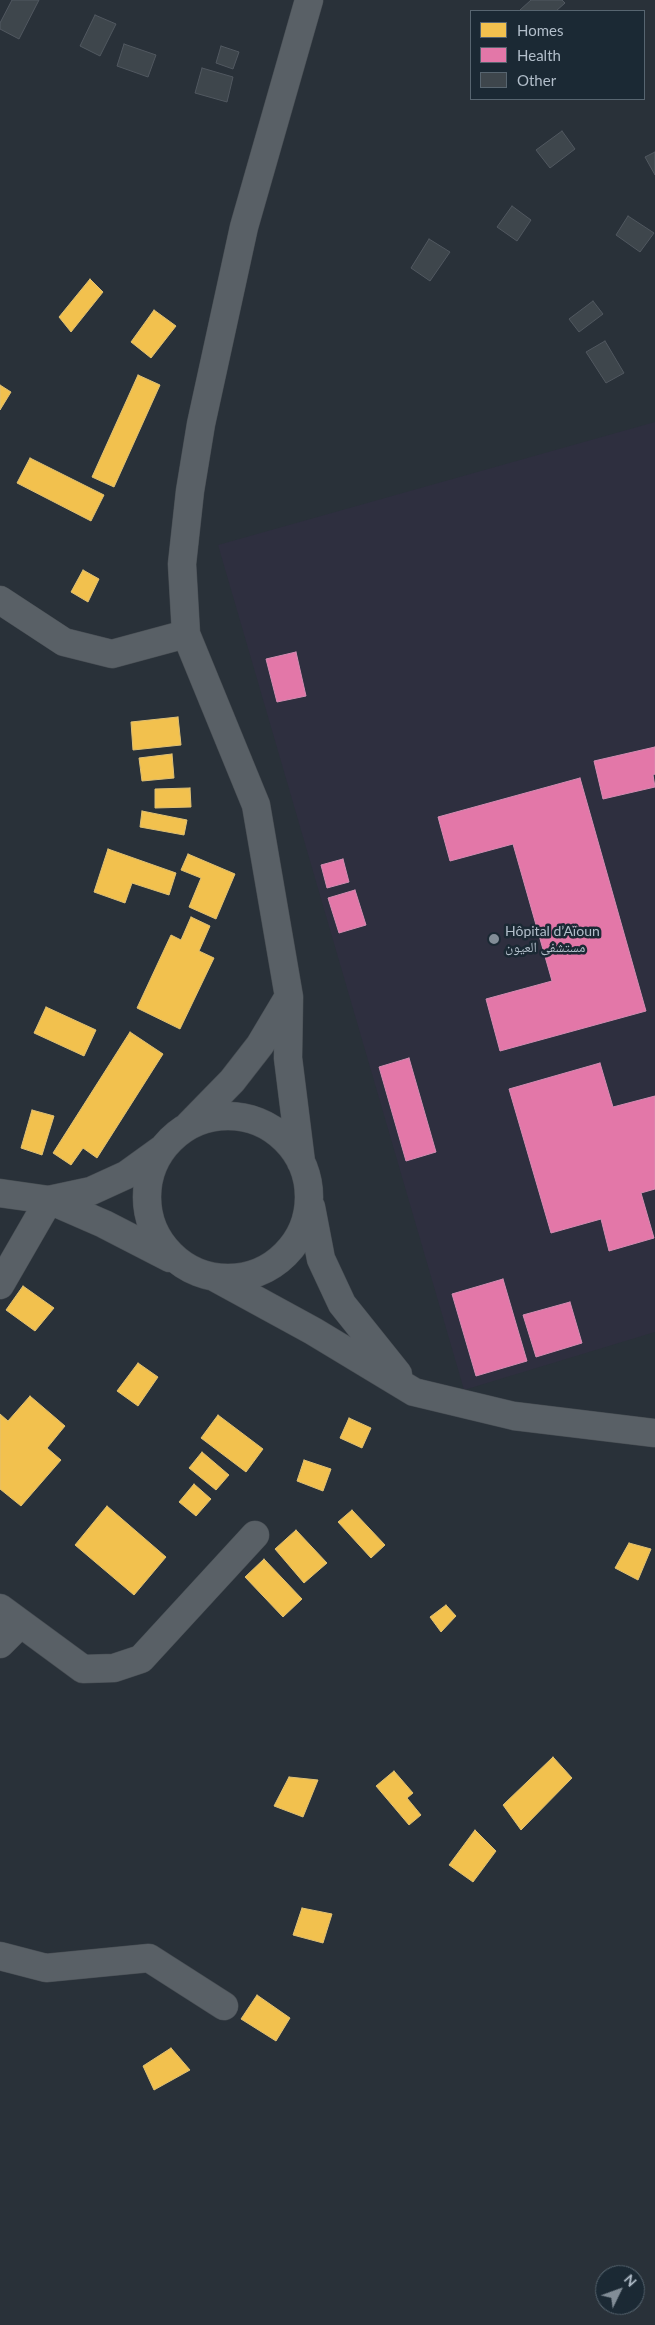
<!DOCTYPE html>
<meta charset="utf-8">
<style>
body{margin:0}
#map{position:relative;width:655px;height:2325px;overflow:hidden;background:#293139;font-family:Lato,sans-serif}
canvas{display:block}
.legend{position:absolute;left:470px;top:10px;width:175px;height:90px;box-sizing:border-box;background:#1b2934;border:1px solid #576570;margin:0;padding:6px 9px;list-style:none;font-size:15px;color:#b2beca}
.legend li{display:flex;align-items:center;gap:10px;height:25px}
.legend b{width:25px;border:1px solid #576570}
.north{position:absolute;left:595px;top:2265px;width:50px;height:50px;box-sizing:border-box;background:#1b2934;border:1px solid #576570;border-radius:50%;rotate:48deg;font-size:14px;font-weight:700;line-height:20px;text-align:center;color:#b2beca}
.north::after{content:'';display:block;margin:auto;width:18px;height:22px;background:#828d97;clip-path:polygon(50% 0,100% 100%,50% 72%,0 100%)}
</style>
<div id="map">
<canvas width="655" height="2325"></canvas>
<ul class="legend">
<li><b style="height:14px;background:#f2c14e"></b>Homes</li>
<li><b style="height:14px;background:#e377a8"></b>Health</li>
<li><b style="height:14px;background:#3e464c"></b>Other</li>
</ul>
<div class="north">N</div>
</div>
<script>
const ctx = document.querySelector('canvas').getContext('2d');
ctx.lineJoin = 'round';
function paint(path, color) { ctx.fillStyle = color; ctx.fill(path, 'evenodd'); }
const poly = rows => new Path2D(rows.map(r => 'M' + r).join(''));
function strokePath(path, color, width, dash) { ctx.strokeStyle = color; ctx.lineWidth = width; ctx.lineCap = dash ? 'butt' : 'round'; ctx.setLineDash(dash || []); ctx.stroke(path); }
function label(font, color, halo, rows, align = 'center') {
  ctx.font = font + ' Lato,"Noto Naskh Arabic",sans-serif'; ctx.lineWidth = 5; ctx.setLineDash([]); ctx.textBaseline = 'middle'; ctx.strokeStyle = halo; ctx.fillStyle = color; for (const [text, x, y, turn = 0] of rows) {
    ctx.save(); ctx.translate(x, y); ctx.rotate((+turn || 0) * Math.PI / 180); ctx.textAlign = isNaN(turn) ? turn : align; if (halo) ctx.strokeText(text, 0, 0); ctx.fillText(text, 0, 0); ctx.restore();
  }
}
paint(poly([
 [655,422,655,1332,464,1390,218,545]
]), '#2e2f3f');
const homes = poly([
 [90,279,103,292,71,332,59,317,90,279],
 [154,310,176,326,151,358,131,342,154,310],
 [138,375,160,385,114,487,92,477,138,375],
 [0,385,11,392,0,410,0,385],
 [30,458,104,495,91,521,17,483,30,458],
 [83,570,99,579,88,602,71,592,83,570],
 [178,717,181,745,133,750,131,722,178,717],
 [172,754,174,778,142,781,139,758,172,754],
 [190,788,191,807,155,808,155,789,190,788],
 [142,811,187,820,184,835,140,827,142,811],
 [108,849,176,873,169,895,132,883,125,903,94,892,108,849],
 [188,854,235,874,216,919,189,907,201,878,181,870,188,854],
 [191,917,210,926,199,951,214,958,180,1029,137,1008,171,935,181,940,191,917],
 [46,1007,96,1030,84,1056,34,1033,46,1007],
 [130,1032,163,1054,97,1158,83,1148,71,1165,53,1153,130,1032],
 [32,1110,54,1116,42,1155,21,1148,32,1110],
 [23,1286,54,1308,35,1331,6,1310,23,1286],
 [138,1363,158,1377,138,1406,117,1391,138,1363],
 [30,1396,65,1426,47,1448,61,1460,21,1506,0,1489,0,1414,8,1421,30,1396],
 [218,1415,263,1449,246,1472,201,1438,218,1415],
 [349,1418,371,1428,362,1448,340,1438,349,1418],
 [202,1452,229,1475,216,1490,189,1468,202,1452],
 [304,1460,331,1469,323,1491,297,1481,304,1460],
 [194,1484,211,1499,196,1516,179,1502,194,1484],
 [107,1506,166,1557,134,1595,75,1545,107,1506],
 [352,1510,385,1545,371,1558,338,1522,352,1510],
 [296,1530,327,1563,304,1583,275,1549,296,1530],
 [629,1543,651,1549,638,1580,615,1568,629,1543],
 [264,1559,302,1599,283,1617,245,1577,264,1559],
 [446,1605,456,1616,441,1632,430,1617,446,1605],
 [553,1757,572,1778,521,1830,503,1805,553,1757],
 [394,1771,413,1793,407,1798,421,1815,409,1825,376,1786,394,1771],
 [289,1777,318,1780,303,1817,274,1806,289,1777],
 [475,1830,496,1851,473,1882,449,1865,475,1830],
 [302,1908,332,1914,323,1943,293,1935,302,1908],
 [257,1995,290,2018,276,2041,241,2019,257,1995],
 [171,2048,190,2070,154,2090,143,2066,171,2048]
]);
paint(homes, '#f2c14e');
strokePath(homes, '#dfc073', 1);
const health = poly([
 [296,652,306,696,277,702,266,659,296,652],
 [655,747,655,774,653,775,655,787,603,799,594,761,655,747],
 [580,778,646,1011,500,1051,486,999,552,981,513,844,450,861,438,817,580,778],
 [343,859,349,882,327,888,321,865,343,859],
 [355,890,366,925,339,933,328,898,355,890],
 [409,1058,436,1152,406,1161,379,1067,409,1058],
 [600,1063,613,1107,655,1096,655,1189,641,1193,654,1238,609,1251,601,1219,551,1233,509,1089,600,1063],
 [503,1279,527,1361,476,1376,452,1294,503,1279],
 [570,1302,582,1343,536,1357,523,1315,570,1302]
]);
paint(health, '#e377a8');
strokePath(health, '#d48cb2', 1);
const building = poly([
 [12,0,39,0,19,39,0,29,0,23,12,0],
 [531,0,562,0,565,3,556,11,521,11,520,10,531,0],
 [95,15,116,24,100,56,80,46,95,15],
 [124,44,156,55,148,77,117,66,124,44],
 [221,46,239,52,233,69,216,63,221,46],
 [202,68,233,77,227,102,195,93,202,68],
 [562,131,575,149,550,168,536,150,562,131],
 [655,152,655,175,645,157,655,152],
 [512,206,531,220,517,241,497,227,512,206],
 [628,216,654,233,640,252,616,235,628,216],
 [429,239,450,252,430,281,411,268,429,239],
 [593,301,603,314,579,332,569,319,593,301],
 [605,341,624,373,606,383,586,352,605,341]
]);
paint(building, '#3e464c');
strokePath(building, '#515860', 1);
const minor = poly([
 [0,600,64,642,112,654,186,634],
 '147 1197a81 81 0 1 1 162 0a81 81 0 1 1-162 0Z',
 [189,1125,232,1081,260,1045,288,998],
 [301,1162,288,1058,289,997,256,805,186,634,182,564,190,491,201,424,244,227,309,0],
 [0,1193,49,1200,104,1224,170,1258],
 [311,1207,321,1259,342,1304,398,1374],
 [216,1278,313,1331,414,1392,514,1416,655,1433],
 [0,1285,49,1200,91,1191,126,1175,162,1149],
 [0,1608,83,1669,114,1668,141,1659,255,1535],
 [0,1644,20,1624],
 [0,1956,46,1968,149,1958,224,2006]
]);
strokePath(minor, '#474d53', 29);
strokePath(minor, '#596066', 28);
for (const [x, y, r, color] of [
 [494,939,6,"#828d97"]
]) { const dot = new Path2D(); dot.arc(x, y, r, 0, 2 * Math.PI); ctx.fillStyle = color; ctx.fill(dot); strokePath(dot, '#1b2934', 2); }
label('14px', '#b2beca', '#1b2934', [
 ["Hôpital d’Aïoun",505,931],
 ["مستشفى العيون",505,947]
], 'left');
</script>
